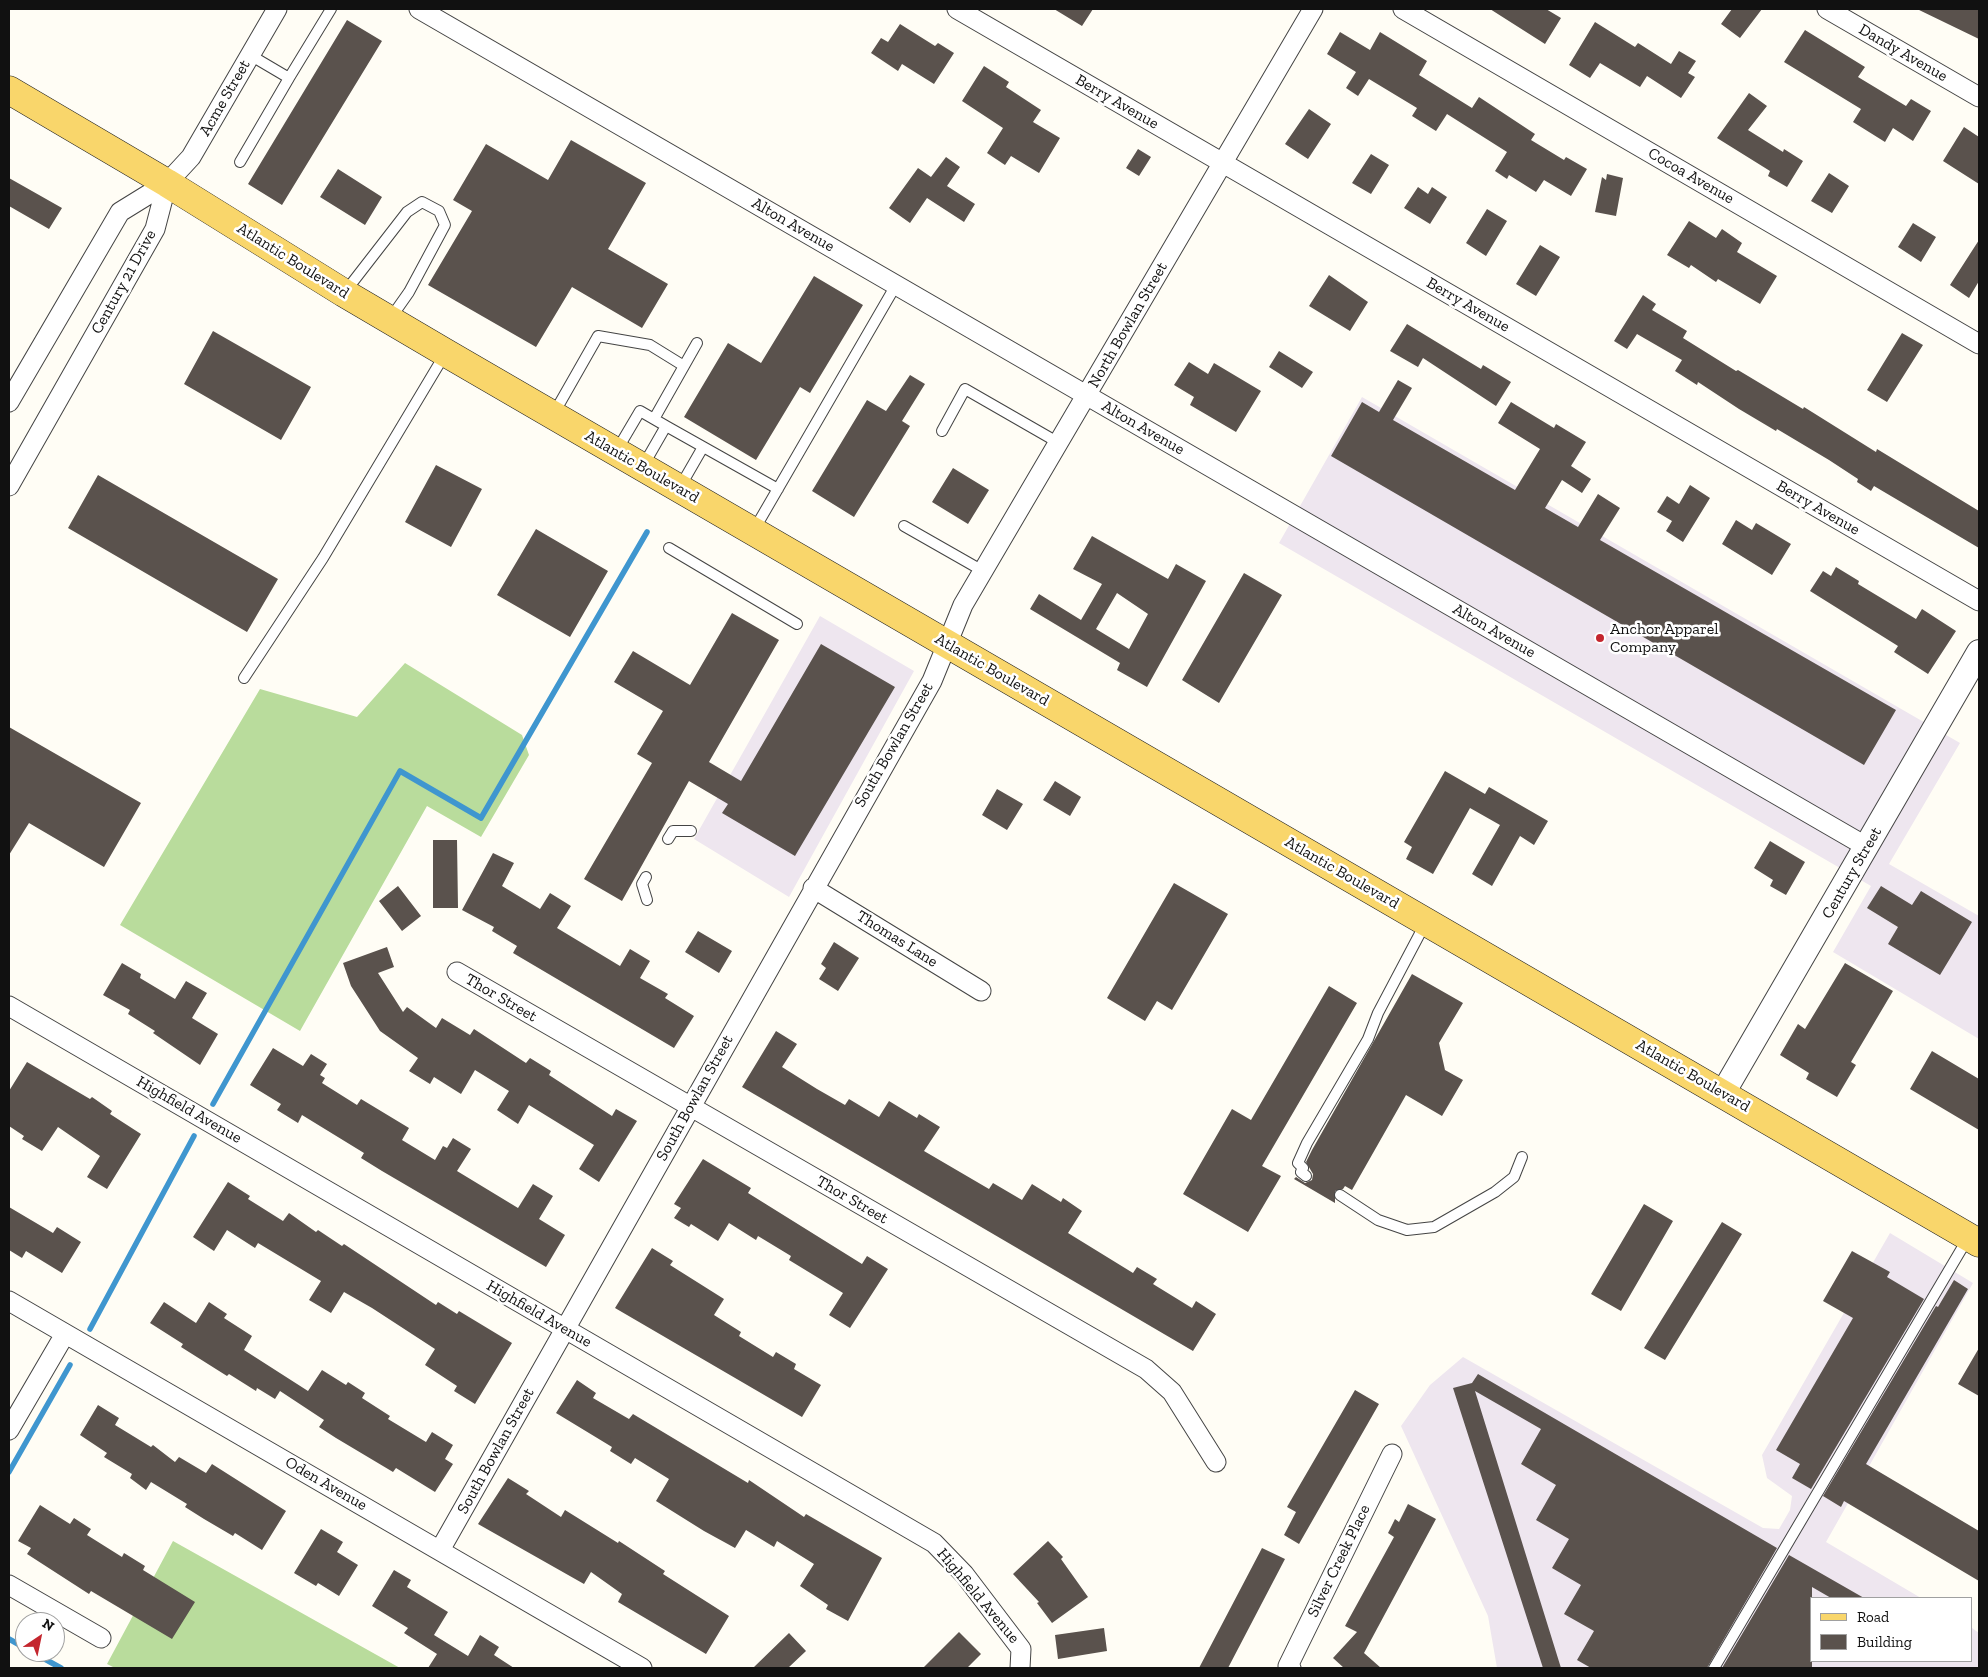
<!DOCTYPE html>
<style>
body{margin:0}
#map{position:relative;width:1988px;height:1677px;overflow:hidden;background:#fffdf5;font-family:"Zilla Slab",serif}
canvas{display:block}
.frame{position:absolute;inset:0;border:10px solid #111;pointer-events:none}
.legend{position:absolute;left:1810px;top:1597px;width:162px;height:65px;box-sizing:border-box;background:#fff;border:1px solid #a0a0a0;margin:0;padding:6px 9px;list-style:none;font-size:15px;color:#111}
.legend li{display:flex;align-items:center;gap:10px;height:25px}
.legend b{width:25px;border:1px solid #a0a0a0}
.north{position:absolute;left:15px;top:1612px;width:50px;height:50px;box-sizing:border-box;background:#fff;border:1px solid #a0a0a0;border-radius:50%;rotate:34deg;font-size:14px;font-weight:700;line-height:20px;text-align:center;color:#111}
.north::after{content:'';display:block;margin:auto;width:18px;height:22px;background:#c4262e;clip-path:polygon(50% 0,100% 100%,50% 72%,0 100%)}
</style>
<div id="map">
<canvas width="1988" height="1677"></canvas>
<div class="frame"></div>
<ul class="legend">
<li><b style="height:6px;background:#f9d66b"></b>Road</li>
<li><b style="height:14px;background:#5a524d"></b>Building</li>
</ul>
<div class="north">N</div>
</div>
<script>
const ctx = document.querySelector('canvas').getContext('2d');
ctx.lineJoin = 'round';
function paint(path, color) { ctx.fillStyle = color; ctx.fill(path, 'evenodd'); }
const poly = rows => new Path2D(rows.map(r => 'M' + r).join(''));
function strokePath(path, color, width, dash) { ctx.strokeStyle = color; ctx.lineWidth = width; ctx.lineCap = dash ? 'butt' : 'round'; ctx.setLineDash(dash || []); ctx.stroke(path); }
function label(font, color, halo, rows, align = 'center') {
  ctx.font = font + ' "Zilla Slab",serif'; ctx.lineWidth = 5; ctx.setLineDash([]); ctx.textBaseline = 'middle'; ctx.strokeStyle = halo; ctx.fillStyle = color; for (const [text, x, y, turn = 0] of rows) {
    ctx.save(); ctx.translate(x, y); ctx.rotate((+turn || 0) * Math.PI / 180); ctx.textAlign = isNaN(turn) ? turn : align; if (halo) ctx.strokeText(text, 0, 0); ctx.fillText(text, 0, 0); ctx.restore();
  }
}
paint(poly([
 [1362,397,1960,743,1889,864,1979,916,1979,1039,1833,952,1871,886,1279,543],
 [820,616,914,671,789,897,694,839],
 [1890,1233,1973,1283,1826,1542,1921,1598,1812,1598,1812,1661,1972,1661,1972,1628,1979,1633,1979,1668,1497,1668,1488,1616,1401,1426,1430,1385,1463,1357,1763,1528,1779,1529,1790,1510,1792,1496,1767,1478,1762,1455]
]), '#eee6ef');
paint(poly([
 [405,663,522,735,529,755,481,837,427,806,300,1031,120,925,260,689,357,717],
 [173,1541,400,1668,115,1668,107,1664]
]), '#b9dc9c');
strokePath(poly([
 [213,1104,400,771,481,818,647,532],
 [90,1329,194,1136],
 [9,1472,70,1365],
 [9,1639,25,1648],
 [32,1652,61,1668]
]), '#3f96cf', 5.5);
paint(poly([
 [1054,9,1093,9,1082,26],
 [1490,9,1546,9,1561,18,1545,44],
 [1732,9,1762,9,1740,38,1721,24],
 [1917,9,1979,9,1979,39],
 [347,20,382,41,282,205,248,184],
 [1595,22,1635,47,1638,43,1671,64,1679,51,1696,61,1688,73,1695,77,1681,98,1647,76,1640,87,1600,63,1590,78,1569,65],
 [900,24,935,46,938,43,954,53,934,84,902,64,898,71,871,53,881,38,888,42],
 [1805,30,1865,67,1858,77,1906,106,1911,99,1931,111,1913,141,1893,128,1885,142,1853,122,1861,109,1784,62],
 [1340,32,1370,50,1380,32,1427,61,1419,75,1472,108,1479,97,1535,134,1531,140,1564,160,1566,157,1587,169,1571,196,1544,180,1536,192,1509,175,1507,179,1495,171,1507,152,1447,114,1436,131,1412,116,1417,108,1369,79,1358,96,1346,88,1356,72,1327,54],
 [984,66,1009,82,1006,87,1041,110,1033,122,1060,138,1039,173,1011,156,1005,165,987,153,1003,128,962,101],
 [1749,93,1767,106,1748,130,1783,152,1784,149,1803,161,1787,187,1768,176,1770,171,1717,138],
 [1309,109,1331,124,1308,159,1285,144],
 [1964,127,1979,137,1979,184,1943,161],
 [571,140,646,183,608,249,668,284,642,328,572,287,536,347,428,285,472,211,453,200,486,144,548,180],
 [1138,149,1151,157,1139,176,1126,168],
 [1371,154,1389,165,1371,194,1352,183],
 [946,157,960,167,947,186,975,204,964,222,927,198,910,223,889,208,918,168,931,177],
 [338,169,382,197,365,225,320,197],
 [1829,173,1849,186,1832,213,1811,201],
 [1607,174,1623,178,1616,216,1595,212,1602,177,1606,180],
 [9,178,62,208,49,229,9,206],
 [1418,187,1428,194,1432,187,1447,197,1430,224,1404,208],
 [1487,209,1507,221,1486,256,1466,243],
 [1689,221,1716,238,1722,229,1742,243,1737,252,1777,276,1760,304,1718,279,1716,282,1691,265,1689,268,1667,255],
 [1913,223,1936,237,1921,262,1898,247],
 [1979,240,1979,281,1969,298,1950,285],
 [1540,245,1560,257,1536,296,1516,284],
 [1329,275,1368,302,1350,331,1309,306],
 [814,276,863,305,810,393,800,387,756,460,684,417,728,343,761,363],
 [1643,295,1656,304,1652,310,1687,331,1683,338,1736,371,1738,370,1803,409,1804,407,1876,452,1877,449,1979,511,1979,548,1874,486,1871,491,1857,482,1858,479,1829,460,1777,429,1776,431,1739,409,1698,382,1697,385,1675,371,1682,360,1637,334,1627,349,1614,341],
 [1407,324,1481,369,1483,365,1511,382,1496,406,1423,358,1418,367,1390,351],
 [213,331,311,387,281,440,184,384],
 [1902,333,1923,345,1887,402,1867,390],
 [1279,351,1313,372,1302,388,1269,367],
 [1189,362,1208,374,1214,363,1261,391,1236,432,1190,405,1194,397,1174,385],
 [910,375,925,384,902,421,910,426,854,517,812,491,867,400,886,411],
 [1398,380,1412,388,1393,420,1515,490,1540,449,1498,423,1511,402,1554,428,1556,424,1586,442,1571,466,1591,479,1582,493,1562,480,1545,508,1578,527,1598,494,1620,508,1600,540,1896,710,1864,765,1331,456,1362,402,1379,412],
 [436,465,482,489,451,547,405,522],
 [953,468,989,490,968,524,932,502],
 [98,475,278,579,247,632,68,528],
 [1690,485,1710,498,1683,542,1666,531,1672,521,1657,512,1667,496,1679,504],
 [1736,520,1752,530,1756,523,1791,544,1772,575,1722,544],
 [536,529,608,571,570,637,497,595],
 [1092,536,1168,579,1176,564,1206,581,1147,687,1117,670,1120,663,1030,609,1039,594,1081,620,1102,584,1073,569],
 [1117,593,1148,614,1129,649,1096,629],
 [1836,567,1859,581,1858,584,1916,619,1922,609,1956,631,1928,674,1894,652,1898,646,1810,591,1823,571,1831,576],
 [1244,573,1282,595,1219,703,1182,680],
 [732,613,779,640,709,762,741,781,821,644,895,687,795,856,722,813,728,804,689,781,622,901,584,879,652,763,637,754,663,711,614,682,633,651,690,685],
 [9,727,141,803,104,867,29,823,9,855],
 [1445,771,1485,794,1489,787,1548,821,1534,845,1520,836,1492,886,1472,874,1500,825,1470,808,1433,874,1406,859,1412,847,1404,842],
 [1055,781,1081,797,1070,816,1043,800],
 [997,789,1023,804,1007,830,982,815],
 [433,840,457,840,458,908,433,908],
 [1770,841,1805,862,1786,895,1770,886,1773,880,1754,868],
 [493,853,514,863,502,886,540,909,550,893,571,906,557,928,620,966,630,949,650,961,640,978,668,994,665,998,694,1016,674,1048,513,953,517,946,492,931,494,927,462,910],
 [1174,883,1228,914,1172,1010,1157,1001,1145,1021,1107,998],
 [398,886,421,916,402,931,379,901],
 [1881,886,1912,905,1921,891,1972,922,1940,975,1888,944,1898,927,1867,908],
 [698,931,732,951,719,973,685,952],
 [834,942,859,958,838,991,819,979,826,968,821,964],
 [387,947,394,967,378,973,403,1012,407,1007,436,1028,442,1018,470,1035,474,1029,526,1063,530,1058,551,1071,549,1075,612,1116,616,1109,637,1121,599,1182,579,1169,594,1145,529,1105,518,1124,497,1110,509,1091,475,1070,461,1094,434,1077,430,1084,409,1071,418,1058,380,1031,351,986,343,963],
 [122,963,141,974,140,978,175,999,186,981,207,993,192,1018,218,1034,200,1065,153,1033,155,1031,128,1014,130,1010,103,995],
 [1845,963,1893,991,1851,1062,1856,1065,1837,1097,1806,1079,1809,1073,1780,1055,1798,1024,1805,1029],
 [1412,974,1463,1003,1439,1043,1445,1070,1463,1080,1442,1116,1406,1095,1352,1190,1345,1186,1343,1189,1335,1191,1335,1203,1294,1179,1296,1177,1305,1183,1312,1180,1313,1174,1306,1162,1312,1150],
 [1329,986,1357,1003,1262,1166,1281,1176,1248,1232,1183,1194,1232,1109,1251,1120],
 [776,1031,797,1044,782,1067,817,1089,845,1105,849,1099,879,1117,889,1101,917,1118,919,1114,940,1127,924,1151,989,1189,993,1183,1022,1200,1032,1184,1061,1202,1063,1198,1082,1211,1068,1233,1133,1273,1137,1267,1157,1279,1153,1284,1192,1308,1196,1301,1216,1314,1193,1351,742,1087],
 [273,1048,303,1066,311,1054,327,1064,320,1075,325,1078,322,1083,357,1105,361,1099,409,1128,402,1140,435,1160,443,1146,447,1148,453,1138,471,1149,457,1171,518,1208,533,1184,553,1196,539,1219,565,1235,546,1267,382,1171,361,1158,364,1153,302,1115,298,1123,277,1110,281,1104,250,1085],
 [1932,1051,1979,1079,1979,1130,1910,1089],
 [27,1062,90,1099,92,1097,112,1111,110,1114,141,1134,107,1189,87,1177,100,1156,58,1127,42,1151,22,1139,24,1136,9,1126,9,1091],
 [703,1159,751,1188,748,1193,862,1264,867,1256,888,1269,850,1328,829,1315,843,1293,789,1260,791,1256,758,1236,756,1240,729,1223,718,1241,691,1224,689,1227,674,1218,681,1208,674,1204],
 [228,1182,250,1196,248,1199,283,1221,289,1213,316,1232,318,1230,342,1246,344,1244,436,1305,438,1302,457,1314,459,1311,512,1343,475,1404,454,1391,457,1386,425,1365,435,1349,372,1308,344,1292,331,1313,309,1300,321,1281,258,1243,255,1248,227,1230,214,1251,193,1237],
 [1644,1204,1673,1221,1621,1311,1591,1294],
 [9,1207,53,1233,57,1227,81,1242,62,1273,26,1251,22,1258,9,1250],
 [1722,1222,1742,1234,1665,1360,1644,1348],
 [652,1248,673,1261,670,1265,724,1299,714,1315,741,1332,739,1336,773,1357,776,1352,796,1364,794,1369,821,1385,802,1417,615,1308],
 [1852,1251,1890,1272,1887,1277,1924,1299,1811,1489,1792,1478,1800,1464,1776,1450,1853,1318,1823,1301],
 [1954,1280,1968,1289,1866,1464,1979,1531,1979,1581,1844,1501,1841,1507,1823,1496,1936,1306,1938,1307],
 [164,1302,196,1323,209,1302,227,1314,224,1318,252,1336,244,1350,308,1391,322,1370,346,1385,348,1382,365,1393,362,1398,390,1416,388,1419,426,1442,432,1432,453,1445,445,1459,453,1464,435,1492,396,1468,393,1472,336,1438,319,1427,324,1420,280,1391,275,1399,257,1388,256,1391,229,1374,227,1376,181,1347,183,1344,150,1323],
 [1979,1348,1979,1396,1958,1384],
 [1478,1374,1777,1548,1707,1668,1591,1668,1577,1660,1594,1631,1564,1614,1581,1585,1552,1568,1569,1539,1536,1520,1556,1485,1521,1464,1541,1429,1475,1391,1561,1668,1543,1668,1453,1388,1472,1383],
 [577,1380,596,1393,593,1398,629,1419,633,1414,748,1483,749,1480,804,1517,806,1514,882,1558,848,1621,826,1609,828,1605,800,1586,814,1564,777,1541,774,1547,746,1530,735,1548,704,1531,656,1501,669,1479,635,1458,631,1464,610,1451,612,1447,556,1413],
 [1355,1390,1379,1404,1299,1544,1284,1535,1296,1512,1287,1507],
 [98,1405,119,1418,115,1425,151,1447,153,1445,175,1462,179,1457,206,1473,212,1464,286,1511,262,1550,235,1533,233,1536,204,1519,185,1507,187,1504,151,1482,146,1490,130,1478,132,1474,104,1457,107,1453,80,1435],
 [508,1478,529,1491,526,1494,561,1517,565,1510,618,1543,619,1541,665,1571,663,1574,729,1616,706,1654,618,1602,622,1594,591,1572,584,1584,478,1524],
 [1408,1504,1436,1519,1364,1653,1381,1668,1344,1668,1333,1658,1357,1632,1345,1626,1394,1537,1388,1533,1395,1519,1399,1522],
 [40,1505,70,1524,74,1518,91,1529,87,1535,122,1557,124,1553,145,1566,143,1570,195,1602,172,1639,91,1591,89,1594,27,1554,31,1548,18,1541],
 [321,1529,343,1542,337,1552,358,1565,339,1596,318,1583,316,1586,294,1573],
 [1048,1541,1063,1557,1061,1559,1088,1597,1052,1623,1037,1603,1039,1602,1013,1574],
 [1262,1548,1285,1559,1228,1668,1199,1668],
 [1789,1555,1864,1598,1831,1598,1812,1587,1812,1668,1722,1668],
 [394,1570,411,1580,407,1587,448,1612,434,1635,468,1656,480,1635,499,1647,494,1655,514,1668,428,1668,437,1654,404,1633,408,1628,372,1606],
 [1104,1628,1107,1651,1058,1659,1055,1635],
 [959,1632,981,1654,967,1668,923,1668],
 [789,1633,806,1651,788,1668,753,1668]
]), '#5a524d');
const service = poly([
 [289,78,331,9],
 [240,162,289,78,250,55],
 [345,292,407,212,422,202,439,211,445,225,409,292,390,319],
 [553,415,598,336,650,345,684,366],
 [654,419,697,343],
 [666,426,778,489],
 [942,431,965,389,1059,443],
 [617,450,640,411,666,426,643,466],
 [680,487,703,447],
 [904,526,983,571],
 [754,530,896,285],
 [669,548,797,624],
 [244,678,323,558,445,354],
 [668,839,673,831,691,831],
 [646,877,642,884,647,900],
 [1306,1176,1301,1172,1303,1168,1298,1163,1307,1143,1368,1039,1378,1013,1426,922],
 [1340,1195,1378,1220,1407,1230,1434,1227,1495,1192,1514,1177,1522,1157],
 [1714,1668,1968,1238]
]);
const minor = poly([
 [419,9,1867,847],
 [957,9,1979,601],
 [1403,9,1979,344],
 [1827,9,1979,97],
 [9,402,120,212,167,183,191,157,277,9],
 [9,486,155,229,167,183],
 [813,888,981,991],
 [457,972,1146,1369,1172,1392,1216,1462],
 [9,1006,934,1543,964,1574,1021,1649,1020,1668],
 [9,1301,642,1668],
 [9,1430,65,1334],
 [440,1550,932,681,963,605,1313,9],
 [9,1585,101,1638],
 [1291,1668,1288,1666,1392,1454]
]);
const tertiary = poly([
 [1723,1093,1979,652]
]);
const primary = poly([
 [9,90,167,183,344,293,446,353,1979,1243]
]);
strokePath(service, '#444', 12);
strokePath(minor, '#444', 21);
strokePath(tertiary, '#444', 26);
strokePath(primary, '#222', 29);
strokePath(service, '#fff', 10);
strokePath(minor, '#fff', 19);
strokePath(tertiary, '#fff', 24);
strokePath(primary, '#f9d66b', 28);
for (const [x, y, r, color] of [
 [1600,638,5,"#c4262e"]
]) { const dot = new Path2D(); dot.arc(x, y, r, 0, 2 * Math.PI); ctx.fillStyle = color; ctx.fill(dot); strokePath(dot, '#fff', 2); }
label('16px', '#111', '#fff', [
 ["Dandy Avenue",1903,53,30],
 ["Acme Street",225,98,-60],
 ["Berry Avenue",1117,102,30],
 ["Cocoa Avenue",1691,176,30],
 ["Alton Avenue",793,225,30],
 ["Atlantic Boulevard",293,261,32],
 ["Century 21 Drive",124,282,-61],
 ["Berry Avenue",1468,305,30],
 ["North Bowlan Street",1128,325,-60],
 ["Alton Avenue",1143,428,30],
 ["Atlantic Boulevard",642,467,30],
 ["Berry Avenue",1818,508,30],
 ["Alton Avenue",1494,631,30],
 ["Atlantic Boulevard",992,670,30],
 ["South Bowlan Street",894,745,-60],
 ["Atlantic Boulevard",1342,873,30],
 ["Century Street",1852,873,-60],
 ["Thomas Lane",897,939,32],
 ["Thor Street",501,998,30],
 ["Atlantic Boulevard",1693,1076,30],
 ["South Bowlan Street",695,1098,-61],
 ["Highfield Avenue",189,1110,30],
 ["Thor Street",852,1200,30],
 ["Highfield Avenue",539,1314,30],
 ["South Bowlan Street",496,1451,-61],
 ["Oden Avenue",326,1484,30],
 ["Silver Creek Place",1339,1561,-64],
 ["Highfield Avenue",978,1596,50]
]);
label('16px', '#111', '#fff', [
 ["Anchor Apparel",1610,629],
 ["Company",1610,647]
], 'left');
</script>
